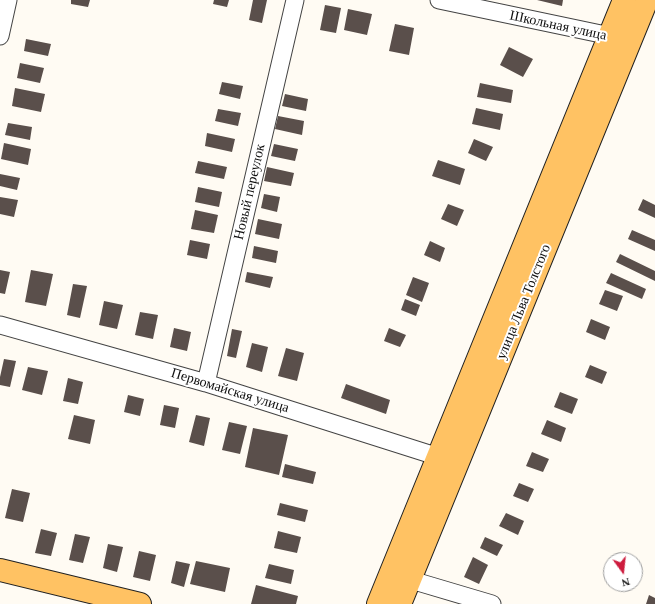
<!DOCTYPE html>
<meta charset="utf-8">
<style>
body{margin:0}
#map{position:relative;width:655px;height:604px;overflow:hidden;background:#fffbf3;font-family:Georgia,serif}
canvas{display:block}
.north{position:absolute;left:603px;top:552px;width:40px;height:40px;box-sizing:border-box;background:#fff;border:1px solid #9f9f9f;border-radius:50%;rotate:165deg;font-size:11px;font-weight:700;line-height:16px;text-align:center;color:#101010}
.north::after{content:'';display:block;margin:auto;width:14px;height:18px;background:#cd1b3d;clip-path:polygon(50% 0,100% 100%,50% 72%,0 100%)}
</style>
<div id="map">
<canvas width="655" height="604"></canvas>
<div class="north">N</div>
</div>
<script>
const ctx = document.querySelector('canvas').getContext('2d');
ctx.lineJoin = 'round';
function paint(path, color) { ctx.fillStyle = color; ctx.fill(path, 'evenodd'); }
const poly = rows => new Path2D(rows.map(r => 'M' + r).join(''));
function strokePath(path, color, width, dash) { ctx.strokeStyle = color; ctx.lineWidth = width; ctx.lineCap = dash ? 'butt' : 'round'; ctx.setLineDash(dash || []); ctx.stroke(path); }
function label(font, color, halo, rows, align = 'center') {
  ctx.font = font + ' Georgia,serif'; ctx.lineWidth = 4; ctx.setLineDash([]); ctx.textBaseline = 'middle'; ctx.strokeStyle = halo; ctx.fillStyle = color; for (const [text, x, y, turn = 0] of rows) {
    ctx.save(); ctx.translate(x, y); ctx.rotate((+turn || 0) * Math.PI / 180); ctx.textAlign = isNaN(turn) ? turn : align; if (halo) ctx.strokeText(text, 0, 0); ctx.fillText(text, 0, 0); ctx.restore();
  }
}
paint(poly([
 [71,0,90,0,88,7,71,4],
 [214,0,229,0,227,7,213,4],
 [253,0,267,0,262,23,249,20],
 [537,0,563,0,562,6],
 [325,5,341,8,336,33,320,30],
 [348,9,372,14,367,35,344,30],
 [395,24,414,28,409,55,389,51],
 [26,39,51,44,48,56,24,51],
 [509,47,533,59,523,77,500,65],
 [20,63,44,68,40,83,17,78],
 [222,82,243,86,240,99,219,94],
 [480,83,513,90,511,103,477,97],
 [15,88,45,94,41,112,12,106],
 [285,94,308,99,306,111,282,106],
 [476,108,503,114,500,130,472,124],
 [218,109,241,113,238,126,215,121],
 [278,116,304,121,302,135,275,129],
 [8,123,32,127,30,140,5,135],
 [207,133,235,139,232,152,205,146],
 [474,139,493,147,486,161,468,153],
 [4,143,31,149,28,165,1,159],
 [274,144,298,149,295,161,271,156],
 [438,160,465,169,460,185,432,176],
 [198,161,227,167,224,179,195,173],
 [267,167,294,173,291,186,264,181],
 [0,174,20,178,17,190,0,186],
 [198,187,222,192,219,207,195,202],
 [264,194,280,197,277,212,261,208],
 [0,197,18,200,14,217,0,214],
 [643,199,655,205,655,218,638,210],
 [448,204,464,210,457,226,441,219],
 [195,210,218,215,214,233,191,229],
 [258,219,282,224,279,239,255,234],
 [632,230,655,240,655,251,628,239],
 [190,240,210,244,207,259,187,255],
 [430,241,445,248,440,262,424,255],
 [254,246,278,251,276,263,252,258],
 [620,254,655,271,655,281,616,262],
 [0,270,10,272,5,294,0,293],
 [31,270,53,274,46,306,25,302],
 [247,272,273,277,270,288,245,282],
 [611,273,646,289,642,299,606,283],
 [413,277,429,283,422,302,406,295],
 [73,284,87,286,80,318,67,315],
 [605,290,623,296,617,311,599,304],
 [405,299,420,305,416,316,401,310],
 [104,301,123,305,117,329,99,325],
 [140,312,158,315,153,339,135,335],
 [591,319,610,327,605,340,586,332],
 [174,328,191,332,187,351,170,347],
 [389,328,406,335,400,347,384,341],
 [232,329,242,331,236,358,227,356],
 [252,343,268,347,262,372,246,367],
 [286,348,304,353,297,381,278,376],
 [4,359,16,361,10,387,0,385,0,377],
 [590,365,607,372,602,384,585,377],
 [28,367,48,371,42,395,22,390],
 [68,378,83,382,78,404,63,401],
 [346,384,390,400,386,414,341,398],
 [560,392,578,399,572,414,554,407],
 [128,395,144,399,140,416,124,412],
 [164,405,179,408,175,428,160,425],
 [74,415,95,420,90,444,68,439],
 [196,415,210,418,204,446,189,442],
 [547,420,566,428,561,442,541,434],
 [229,422,247,426,240,454,222,450],
 [253,428,288,435,279,475,245,467],
 [532,452,549,459,543,472,526,466],
 [285,464,316,472,313,484,282,477],
 [519,483,534,489,528,502,513,496],
 [12,489,30,493,23,522,5,518],
 [280,503,308,510,305,522,277,515],
 [506,513,524,521,518,535,499,526],
 [41,529,57,533,51,556,35,553],
 [278,531,301,537,297,553,274,548],
 [75,534,90,537,83,563,69,560],
 [485,537,503,545,497,556,480,548],
 [108,544,123,547,117,572,103,568],
 [139,551,156,555,150,581,133,577],
 [473,557,488,565,479,584,464,577],
 [176,561,190,564,184,587,171,583],
 [196,561,230,568,225,592,190,584],
 [269,564,294,570,291,584,265,578],
 [256,585,298,596,296,604,251,604],
 [649,595,655,598,655,604,646,604]
]), '#5a4f4b');
const minor = poly([
 [439,0,620,38],
 [0,36,8,0],
 [0,325,206,383,439,457,450,458],
 [206,383,295,0],
 [411,580,492,604]
]);
const primary = poly([
 [0,570,140,604],
 [378,604,624,0],
 [400,604,647,0]
]);
strokePath(minor, '#434343', 19);
strokePath(primary, '#212121', 24);
strokePath(minor, '#fff', 17);
strokePath(primary, '#ffc263', 22);
label('14px', '#101010', '#fff', [
 ["Школьная улица",558,26,12],
 ["Новый переулок",250,192,-77],
 ["улица Льва Толстого",524,302,-68],
 ["Первомайская улица",230,391,17]
]);
</script>
